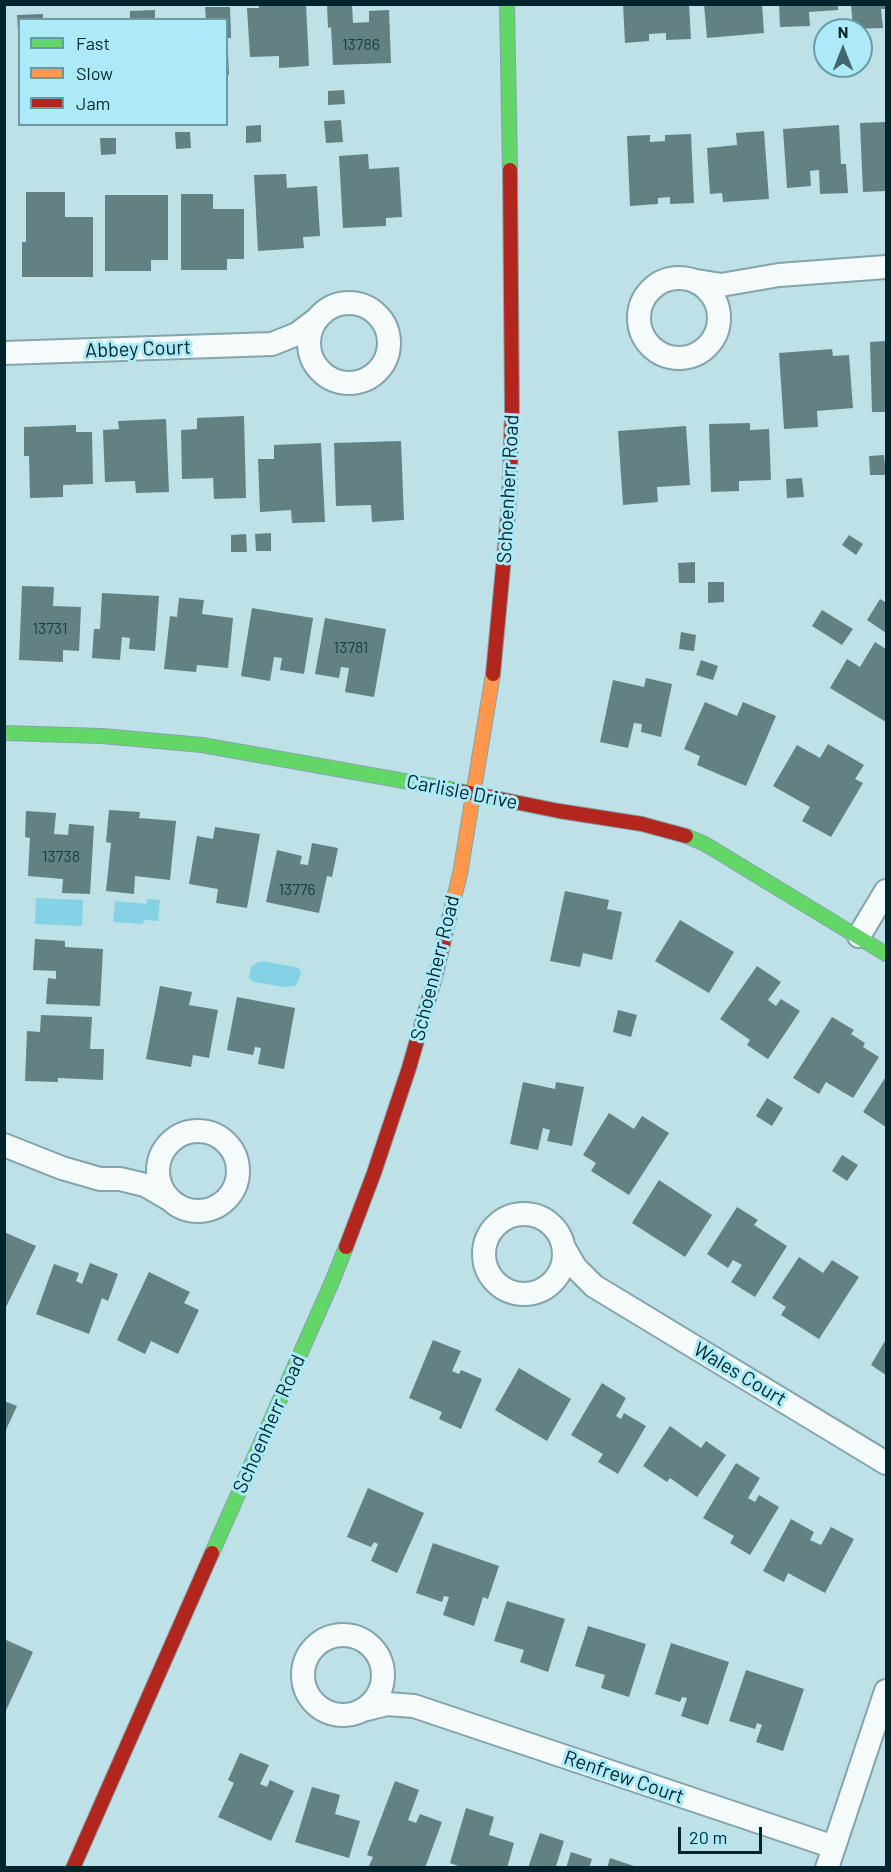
<!DOCTYPE html>
<style>
body{margin:0}
#map{position:relative;width:891px;height:1872px;overflow:hidden;background:#bee0e7;font-family:Barlow,sans-serif}
canvas{display:block}
.frame{position:absolute;inset:0;border:6px solid #00252c;pointer-events:none}
.legend{position:absolute;left:18px;top:18px;width:210px;height:108px;box-sizing:border-box;background:#adeaf8;border:2px solid #689ba6;margin:0;padding:8px 10px;list-style:none;font-size:18px;color:#00252c}
.legend li{display:flex;align-items:center;gap:12px;height:30px}
.legend b{width:30px;border:2px solid #689ba6}
.north{position:absolute;left:813px;top:18px;width:60px;height:60px;box-sizing:border-box;background:#adeaf8;border:2px solid #689ba6;border-radius:50%;rotate:0deg;font-size:16px;font-weight:700;line-height:24px;text-align:center;color:#00252c}
.north::after{content:'';display:block;margin:auto;width:21px;height:27px;background:#42666d;clip-path:polygon(50% 0,100% 100%,50% 72%,0 100%)}
.scale{position:absolute;left:678px;top:1827px;width:84px;height:27px;box-sizing:border-box;border:3px solid #00252c;border-top:0;padding-left:8px;font-size:18px;line-height:21px;white-space:nowrap;color:#00252c;-webkit-text-stroke:4px #adeaf8;paint-order:stroke}
</style>
<div id="map">
<canvas width="891" height="1872"></canvas>
<div class="frame"></div>
<ul class="legend">
<li><b style="height:8px;background:#63d668"></b>Fast</li>
<li><b style="height:8px;background:#ff974d"></b>Slow</li>
<li><b style="height:8px;background:#b3261e"></b>Jam</li>
</ul>
<div class="north">N</div>
<div class="scale">20 m</div>
</div>
<script>
const ctx = document.querySelector('canvas').getContext('2d');
ctx.lineJoin = 'round';
function paint(path, color) { ctx.fillStyle = color; ctx.fill(path, 'evenodd'); }
const poly = rows => new Path2D(rows.map(r => 'M' + r).join(''));
function strokePath(path, color, width, dash) { ctx.strokeStyle = color; ctx.lineWidth = width; ctx.lineCap = dash ? 'butt' : 'round'; ctx.setLineDash(dash || []); ctx.stroke(path); }
function label(font, color, halo, rows, align = 'center') {
  ctx.font = font + ' Barlow,sans-serif'; ctx.lineWidth = 6; ctx.setLineDash([]); ctx.textBaseline = 'middle'; ctx.strokeStyle = halo; ctx.fillStyle = color; for (const [text, x, y, turn = 0] of rows) {
    ctx.save(); ctx.translate(x, y); ctx.rotate((+turn || 0) * Math.PI / 180); ctx.textAlign = isNaN(turn) ? turn : align; if (halo) ctx.strokeText(text, 0, 0); ctx.fillText(text, 0, 0); ctx.restore();
  }
}
paint(poly([
 [36,898,83,900,82,926,35,924],
 [147,899,160,900,158,921,144,920,143,924,113,922,115,901,147,904],
 [264,961,299,968,301,973,296,986,284,987,254,982,249,978,251,967,256,963]
]), '#83d3e4');
paint(poly([
 [259,4,306,4,309,66,279,68,279,56,250,57,247,8,259,8],
 [327,4,352,4,353,23,369,22,369,11,389,10,391,63,333,65,331,27,328,28],
 [623,4,689,4,691,39,666,40,666,33,649,34,649,41,625,43],
 [704,4,762,4,764,33,707,38],
 [779,4,838,4,838,10,809,12,810,26,780,27],
 [851,4,886,4,886,9,881,9,883,28,853,29],
 [205,7,230,7,231,38,226,38,226,20,206,20],
 [155,10,155,20,130,20,130,11],
 [43,14,43,20,20,20,20,31,18,31,17,15],
 [228,52,229,75,226,75,226,53],
 [344,90,345,104,328,105,328,91],
 [341,120,343,142,326,143,324,121],
 [886,122,886,191,863,192,860,123],
 [261,125,261,142,246,143,246,126],
 [839,125,841,164,846,164,848,193,820,194,819,170,810,171,811,186,787,188,783,129],
 [764,131,769,199,723,202,722,193,710,194,707,148,737,145,736,133],
 [175,132,190,132,191,148,176,149],
 [691,134,694,203,670,204,670,197,658,198,658,204,630,206,627,136,650,135,650,142,665,141,665,135],
 [100,138,116,138,116,154,101,155],
 [368,154,369,169,399,167,402,217,386,218,386,226,343,228,339,156],
 [286,174,287,188,317,186,320,236,303,237,304,248,258,251,254,175],
 [26,192,65,192,65,217,93,217,93,277,22,277,22,242,26,242],
 [181,194,213,194,213,209,244,209,244,259,227,259,227,270,181,270],
 [105,195,168,195,168,260,151,260,151,271,105,271],
 [886,341,886,412,872,412,870,342],
 [832,349,833,356,849,355,853,408,817,411,818,427,784,429,779,353],
 [244,416,246,498,214,499,213,478,182,479,181,430,197,429,197,418],
 [166,419,169,492,136,493,135,481,105,482,103,430,119,429,118,421],
 [750,423,750,430,769,429,771,480,739,481,739,491,711,492,709,424],
 [76,425,76,432,92,432,93,484,63,485,63,497,30,498,29,456,24,456,24,427],
 [686,426,690,485,657,487,658,502,623,505,618,431],
 [401,441,404,520,372,522,371,505,336,506,334,443],
 [321,443,325,522,292,523,291,510,260,512,258,459,274,459,274,445],
 [884,455,886,475,870,475,869,456],
 [802,478,804,497,787,498,786,479],
 [271,533,271,551,256,551,255,534],
 [246,534,247,552,231,552,231,535],
 [849,535,863,544,856,555,842,545],
 [695,562,695,583,679,583,678,563],
 [708,582,724,582,724,602,708,603],
 [22,586,54,587,53,606,81,607,79,651,63,650,63,662,19,660],
 [102,593,159,596,155,651,129,649,130,638,122,637,120,660,92,658,94,629,100,629],
 [179,598,204,600,202,614,233,618,228,668,197,665,196,672,164,669,170,616,177,617],
 [880,599,885,602,886,600,886,633,867,620],
 [252,608,313,618,304,674,280,670,282,658,274,657,270,681,241,676],
 [822,610,853,629,842,645,812,626],
 [325,618,386,629,374,697,345,692,349,668,341,667,339,678,315,674],
 [681,632,696,635,694,651,679,649],
 [875,642,886,649,886,722,830,688,847,659,860,667],
 [701,660,718,666,713,680,696,675],
 [646,678,672,684,661,737,641,732,642,724,634,723,628,748,600,742,613,680,644,687],
 [705,702,737,716,743,702,776,716,746,786,697,765,700,756,684,749],
 [828,744,864,765,855,779,863,783,831,837,802,821,810,807,773,786,797,745,820,758],
 [109,810,140,812,139,818,176,821,170,880,135,876,134,894,106,891,111,843,106,842],
 [26,811,56,813,54,834,68,835,69,824,94,826,90,894,62,893,63,879,28,876,30,838,25,837],
 [215,827,260,834,247,908,216,903,218,889,189,884,197,836,213,839],
 [312,843,338,848,332,877,327,876,319,913,266,902,277,850,302,856,300,864,308,865],
 [565,891,609,900,607,909,622,912,612,960,583,953,580,967,550,961],
 [680,920,734,952,709,993,655,961],
 [35,939,65,941,65,947,103,949,100,1006,46,1004,48,978,56,979,56,971,33,970],
 [757,966,781,982,768,1000,776,1006,781,999,800,1011,768,1059,747,1045,750,1040,720,1019],
 [160,986,192,992,189,1005,218,1010,209,1058,193,1055,191,1067,146,1059],
 [237,997,295,1008,284,1069,258,1064,261,1048,255,1047,253,1055,227,1050],
 [618,1010,637,1015,631,1037,613,1032],
 [41,1015,92,1017,90,1049,104,1049,103,1080,58,1078,58,1082,25,1081,27,1031,40,1032],
 [832,1017,854,1030,851,1034,865,1043,863,1047,879,1057,853,1098,826,1082,819,1094,793,1078],
 [885,1078,886,1079,886,1127,863,1112],
 [523,1082,555,1089,556,1082,584,1087,572,1146,547,1141,550,1130,543,1128,538,1150,510,1144],
 [767,1098,783,1108,772,1126,756,1116],
 [609,1113,634,1129,642,1116,669,1133,629,1195,591,1171,596,1163,583,1155],
 [842,1155,858,1165,847,1181,832,1171],
 [659,1180,712,1215,685,1257,632,1223],
 [737,1207,758,1220,754,1225,787,1246,755,1297,731,1282,742,1265,733,1260,728,1268,707,1254],
 [4,1232,36,1246,4,1311],
 [799,1257,823,1273,832,1260,859,1277,819,1339,781,1315,786,1307,772,1298],
 [90,1263,118,1274,108,1301,102,1298,89,1334,36,1314,54,1264,79,1273,76,1281,82,1284],
 [149,1272,190,1292,184,1303,199,1310,178,1354,151,1341,145,1354,117,1340],
 [886,1339,886,1375,871,1365],
 [433,1340,461,1351,452,1371,459,1374,461,1370,482,1379,461,1429,439,1419,442,1412,409,1398],
 [519,1368,571,1399,547,1441,495,1410],
 [602,1383,626,1398,616,1416,621,1419,624,1413,646,1426,618,1474,598,1462,603,1454,571,1435],
 [4,1401,17,1406,4,1434],
 [670,1426,701,1448,706,1441,726,1455,697,1497,670,1478,667,1482,643,1466],
 [736,1463,760,1478,748,1498,755,1502,759,1495,779,1507,750,1555,730,1543,734,1536,703,1518],
 [368,1488,424,1513,397,1573,371,1561,378,1544,374,1542,371,1547,347,1537],
 [791,1519,814,1532,810,1540,821,1545,831,1527,854,1539,825,1593,788,1573,784,1582,763,1571],
 [433,1543,499,1566,488,1599,483,1597,474,1626,443,1615,449,1597,444,1596,442,1602,416,1593],
 [507,1601,565,1619,548,1672,520,1662,524,1650,494,1641],
 [588,1626,646,1644,629,1697,601,1688,605,1675,575,1666],
 [4,1639,33,1652,4,1715],
 [671,1643,729,1662,708,1725,681,1716,687,1698,682,1697,680,1702,655,1694],
 [746,1670,804,1689,783,1751,756,1742,762,1725,757,1723,755,1729,729,1721],
 [240,1753,269,1765,260,1784,267,1787,270,1780,294,1791,271,1841,218,1817,234,1783,228,1780],
 [395,1781,419,1790,408,1820,416,1823,420,1814,442,1822,425,1868,368,1868,373,1857,367,1855],
 [312,1787,340,1795,335,1814,360,1821,349,1858,295,1842],
 [466,1808,494,1817,489,1835,514,1843,507,1868,464,1868,450,1863],
 [540,1833,564,1841,556,1866,560,1868,528,1868],
 [571,1852,592,1859,589,1868,566,1868],
 [610,1858,637,1867,636,1868,607,1868]
]), '#638083');
const street = poly([
 '639 318a40 40 0 1 1 80 0a40 40 0 1 1-80 0Z',
 [697,281,721,285,779,275,886,267],
 '309 343a40 40 0 1 1 80 0a40 40 0 1 1-80 0Z',
 [4,353,272,344,297,334,317,319],
 [859,936,886,891],
 '158 1171a40 40 0 1 1 80 0a40 40 0 1 1-80 0Z',
 [4,1145,62,1168,100,1179,120,1179,145,1185,169,1199],
 '484 1254a40 40 0 1 1 80 0a40 40 0 1 1-80 0Z',
 [563,1246,575,1267,594,1286,886,1463],
 '303 1675a40 40 0 1 1 80 0a40 40 0 1 1-80 0Z',
 [363,1710,387,1704,414,1706,834,1847],
 [827,1868,886,1691]
]);
const fast = poly([
 [507,4,510,170],
 [4,733,102,736,202,745,455,790],
 [686,836,705,844,886,954],
 [212,1553,332,1282,346,1247]
]);
const slow = poly([
 [450,914,460,874,493,674]
]);
const jam = poly([
 [493,674,509,504,512,413,510,170],
 [455,790,559,811,642,824,686,836],
 [346,1247,374,1173,409,1068,436,974,450,914],
 [73,1868,212,1553]
]);
strokePath(street, '#83a4aa', 26);
strokePath(fast, '#83a4aa', 16);
strokePath(slow, '#83a4aa', 16);
strokePath(jam, '#83a4aa', 16);
strokePath(street, '#f5fafb', 22);
strokePath(fast, '#63d668', 14);
strokePath(slow, '#ff974d', 14);
strokePath(jam, '#b3261e', 14);
label('16px', '#193c42', null, [
 ["13786",361,45],
 ["13731",50,629],
 ["13781",351,648],
 ["13738",61,857],
 ["13776",297,890]
]);
label('20px', '#00252c', '#adeaf8', [
 ["Abbey Court",138,349,-2],
 ["Schoenherr Road",508,489,-87],
 ["Carlisle Drive",462,792,11],
 ["Schoenherr Road",435,968,-76],
 ["Wales Court",740,1374,31],
 ["Schoenherr Road",269,1424,-66],
 ["Renfrew Court",624,1777,19]
]);
</script>
